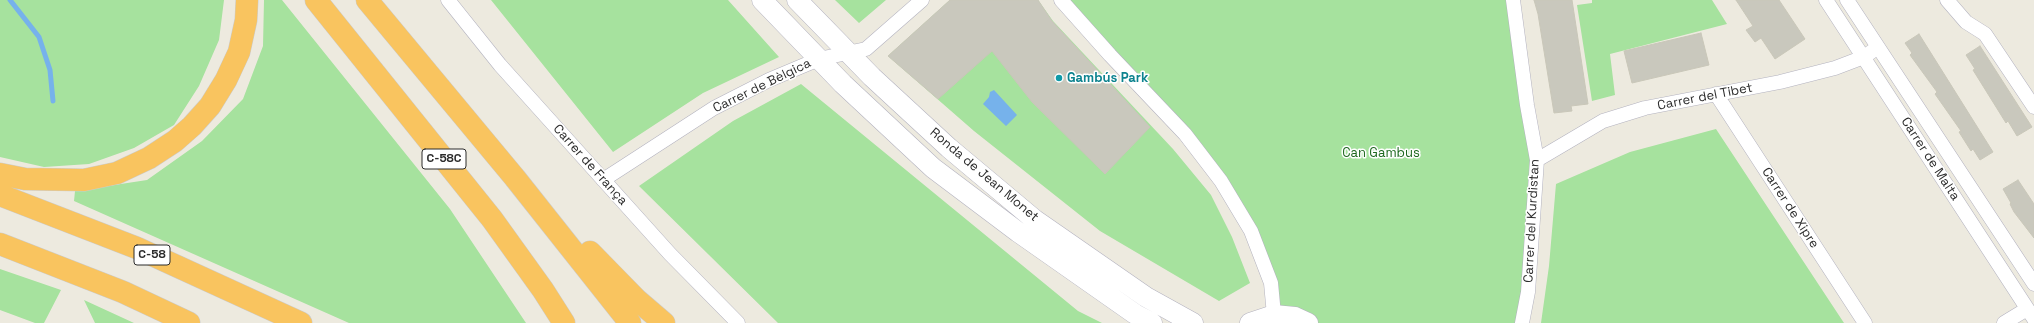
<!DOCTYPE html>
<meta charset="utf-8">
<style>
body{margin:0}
canvas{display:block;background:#edeadf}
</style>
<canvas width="2034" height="323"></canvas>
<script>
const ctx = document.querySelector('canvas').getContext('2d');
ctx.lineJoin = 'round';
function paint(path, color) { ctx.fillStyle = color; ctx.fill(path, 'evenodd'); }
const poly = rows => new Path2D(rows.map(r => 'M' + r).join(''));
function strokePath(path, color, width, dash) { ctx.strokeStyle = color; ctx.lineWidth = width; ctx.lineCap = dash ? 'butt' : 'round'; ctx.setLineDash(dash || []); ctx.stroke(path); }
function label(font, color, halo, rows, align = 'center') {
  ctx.font = font + ' "Space Grotesk",sans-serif'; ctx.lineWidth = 3; ctx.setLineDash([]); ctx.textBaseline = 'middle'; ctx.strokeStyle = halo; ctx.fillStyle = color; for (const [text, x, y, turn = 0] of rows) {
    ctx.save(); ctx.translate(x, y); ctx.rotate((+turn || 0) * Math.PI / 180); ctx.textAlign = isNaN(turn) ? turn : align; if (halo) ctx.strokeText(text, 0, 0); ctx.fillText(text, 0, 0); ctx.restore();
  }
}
paint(poly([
 [0,0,224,0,219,40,199,86,174,125,134,148,89,164,44,167,0,157],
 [264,0,282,0,450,209,526,323,349,323,74,201,75,191,147,180,202,141,243,99,263,46],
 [491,0,728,0,779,57,703,93,613,152],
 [835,0,886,0,859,23],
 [950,0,1038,0,1053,21,1173,149,1211,195,1232,237,1250,283,1219,301,1100,231,974,131,888,56],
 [1061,0,1513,0,1537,160,1522,323,1308,323,1274,315,1271,283,1221,181],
 [1592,0,1712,0,1727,24,1610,54,1615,95,1592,101,1577,5,1592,3],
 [801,84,1078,311,1102,323,778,323,639,186,733,121],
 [1716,129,1844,323,1541,323,1549,266,1556,184,1630,152],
 [0,269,61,290,44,323,35,323,0,310],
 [84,300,134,323,95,323]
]), '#a6e29e');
paint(poly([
 [994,90,1017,115,1006,126,983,104,989,97,990,92]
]), '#76b2eb');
strokePath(poly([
 [10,0,39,37,50,70,53,101]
]), '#76b2eb', 5);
const building = poly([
 [950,0,1038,0,1052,21,1150,127,1105,174,1032,102,992,51,938,99,888,56,950,0],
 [1534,0,1572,0,1588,104,1571,106,1572,111,1554,113,1538,14,1534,0],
 [1736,0,1779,0,1805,39,1775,59,1761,38,1755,42,1746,30,1753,26,1736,0],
 [1701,33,1709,65,1632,83,1624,51,1701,33],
 [1919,34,1993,152,1980,160,1973,149,1971,151,1959,132,1961,131,1935,94,1937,92,1910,55,1912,53,1905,43,1919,34],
 [1980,46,2032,127,2017,136,2008,121,2006,123,1973,70,1975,69,1966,55,1980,46],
 [2018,180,2034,204,2034,238,2014,212,2010,204,2011,203,2003,189,2018,180]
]);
paint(building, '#c9c8bd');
strokePath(building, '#c9c7b9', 1);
const street = poly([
 [448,0,500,65,670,254,738,323],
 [1061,0,1110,55,1185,134,1221,181,1251,231,1271,283,1274,315],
 [1513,0,1527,105,1537,160,1528,292,1522,323],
 [1826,0,2034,319],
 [1847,0,2034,284],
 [1947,0,1966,22,1985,34,2034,107],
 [1716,94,1865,323],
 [1537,160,1603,121,1645,108,1780,82,1835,68,1864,57,1878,47],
 [603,180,714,108,769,80,819,59,866,49,922,0],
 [2004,323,2027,309]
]);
const secondary = poly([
 [762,0,843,84,933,168,1018,232,1135,314,1152,323],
 [797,0,872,77,949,148,1035,220,1146,297,1193,323],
 [1250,323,1274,315,1295,317,1308,323]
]);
const highway = poly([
 [316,0,492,219,543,290,564,323],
 [367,0,515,178,630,323],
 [0,174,25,179,84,180,117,173,149,158,175,141,192,126,210,106,226,80,239,52,246,20,247,0],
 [0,195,137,248,301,323],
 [0,244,123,292,189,323],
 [590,252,636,299,664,323]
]);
strokePath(street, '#b3b2bf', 15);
strokePath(secondary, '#b3b2bf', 21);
strokePath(highway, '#ccc', 23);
strokePath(street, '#fff', 14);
strokePath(secondary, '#fff', 20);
strokePath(highway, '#f9c45f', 22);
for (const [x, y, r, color] of [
 [1059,78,4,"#0f9aa8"]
]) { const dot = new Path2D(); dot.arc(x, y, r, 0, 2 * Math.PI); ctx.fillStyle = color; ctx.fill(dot); strokePath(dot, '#fff', 1.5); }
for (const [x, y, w] of [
 [444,159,44],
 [152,255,36]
]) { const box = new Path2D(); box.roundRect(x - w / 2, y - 10, w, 20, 3); ctx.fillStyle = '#fff'; ctx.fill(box); strokePath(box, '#2c2c2c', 1); }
label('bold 12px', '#2c2c2c', null, [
 ["C-58C",444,159],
 ["C-58",152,255]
]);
label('bold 13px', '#0d838f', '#fff', [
 ["Gambús Park",1067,78]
], 'left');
label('13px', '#2c2c2c', '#fff', [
 ["Carrer de Bèlgica",762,86,-26],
 ["Carrer del Tibet",1705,97,-11],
 ["Carrer de Malta",1930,159,57],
 ["Carrer de França",590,165,48],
 ["Ronda de Jean Monet",984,175,40],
 ["Carrer de Xipre",1790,208,57],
 ["Carrer del Kurdistan",1532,221,-87]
]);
label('13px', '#1d681e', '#fff', [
 ["Can Gambus",1381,153]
]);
</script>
